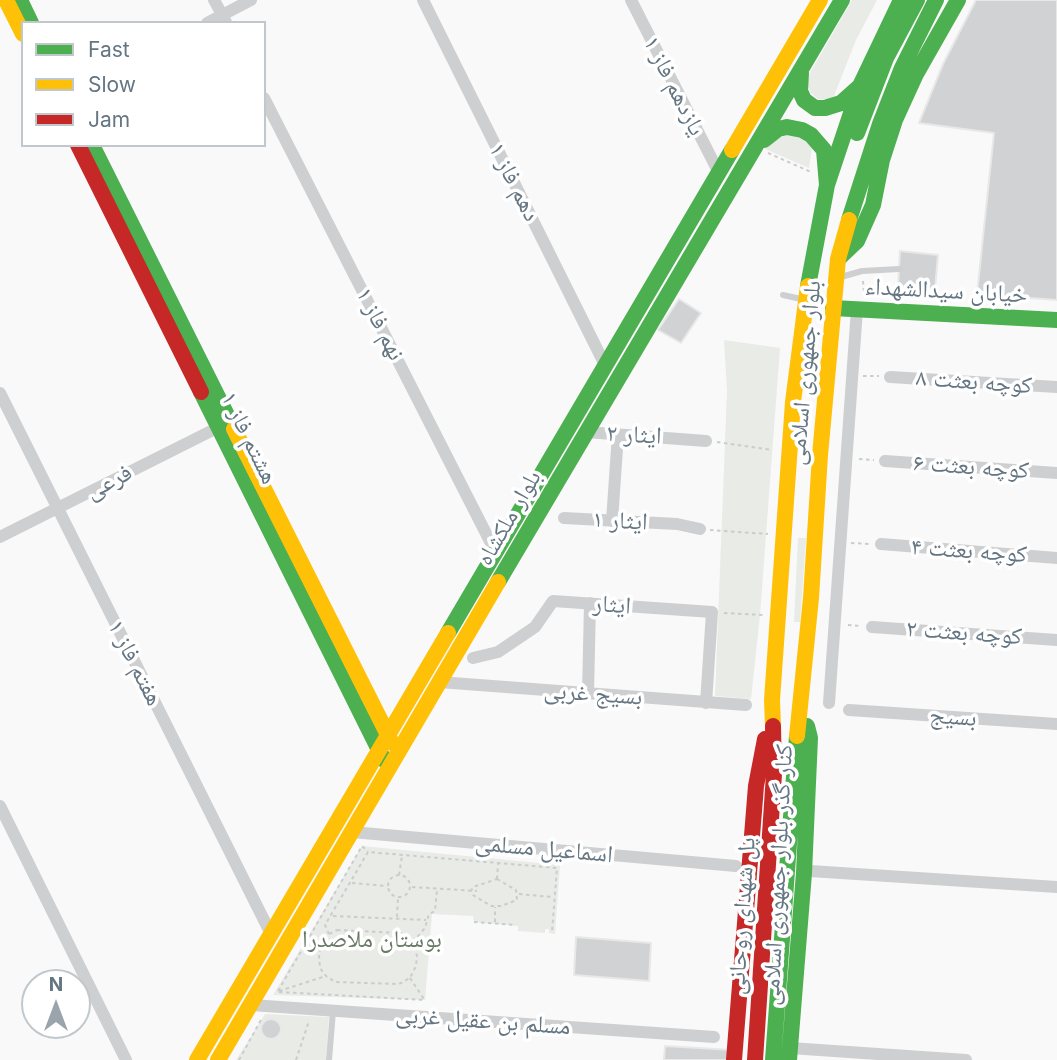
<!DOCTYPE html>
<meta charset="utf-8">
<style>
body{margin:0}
#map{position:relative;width:1057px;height:1060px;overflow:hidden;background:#f9f9f9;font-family:Inter,sans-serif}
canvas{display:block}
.legend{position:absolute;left:21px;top:21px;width:245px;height:126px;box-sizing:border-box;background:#fff;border:2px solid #c1c8cd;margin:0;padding:9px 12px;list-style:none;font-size:21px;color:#657683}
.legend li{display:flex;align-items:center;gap:14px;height:35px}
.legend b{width:35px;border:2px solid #c1c8cd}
.north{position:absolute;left:21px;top:969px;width:70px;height:70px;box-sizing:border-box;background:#fff;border:2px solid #c1c8cd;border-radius:50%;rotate:0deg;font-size:19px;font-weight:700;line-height:28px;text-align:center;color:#657683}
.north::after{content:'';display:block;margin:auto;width:24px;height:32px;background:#99a4ac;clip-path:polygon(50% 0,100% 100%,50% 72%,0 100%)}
</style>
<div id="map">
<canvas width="1057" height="1060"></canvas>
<ul class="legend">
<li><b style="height:9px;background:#4caf50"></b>Fast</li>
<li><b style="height:9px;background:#ffc107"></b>Slow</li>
<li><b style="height:9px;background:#c62828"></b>Jam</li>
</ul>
<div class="north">N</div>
</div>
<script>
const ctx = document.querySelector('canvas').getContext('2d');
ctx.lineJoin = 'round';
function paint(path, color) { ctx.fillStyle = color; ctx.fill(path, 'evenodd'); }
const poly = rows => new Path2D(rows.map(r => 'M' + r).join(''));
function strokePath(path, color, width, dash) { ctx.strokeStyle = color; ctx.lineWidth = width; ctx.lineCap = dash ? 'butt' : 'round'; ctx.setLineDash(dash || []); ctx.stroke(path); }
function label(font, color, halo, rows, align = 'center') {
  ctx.font = font + ' Inter,"Noto Naskh Arabic",sans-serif'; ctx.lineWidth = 7; ctx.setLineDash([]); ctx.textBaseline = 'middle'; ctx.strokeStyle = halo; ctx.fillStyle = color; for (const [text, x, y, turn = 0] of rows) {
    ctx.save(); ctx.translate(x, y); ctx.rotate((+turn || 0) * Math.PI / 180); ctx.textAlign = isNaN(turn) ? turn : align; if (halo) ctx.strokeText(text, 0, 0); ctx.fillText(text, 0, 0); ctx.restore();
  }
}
paint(poly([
 [852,0,877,0,856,40,834,96,829,99,818,99,811,93,807,85,810,73],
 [791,134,809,143,812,148,809,168,765,149,771,140],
 [724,340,780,348,760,615,751,699,715,696,727,391],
 [798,538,806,538,800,622,794,622],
 [362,846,560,865,555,934,549,933,549,929,545,929,545,933,518,931,518,926,474,922,473,916,432,914,425,1000,273,995],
 [265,1014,329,1017,326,1060,236,1060]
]), '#e8ebe6');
const building = poly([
 [976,0,1057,0,1057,300,977,294,994,133,919,123,943,64,976,0],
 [900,251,938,255,935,289,898,286,900,251],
 [679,299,701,313,681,343,658,330,679,299],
 [576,937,651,943,649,981,574,975,576,937],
 '261 1029a10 10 0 1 1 20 0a10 10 0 1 1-20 0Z',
 [665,1046,732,1050,731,1060,664,1060,665,1046]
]);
paint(building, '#d0d2d3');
strokePath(building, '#e8e8e8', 2);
strokePath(poly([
 [768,153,811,172],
 [863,281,864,293,951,299],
 [863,376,879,376],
 [717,442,772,450],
 [859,459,874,460],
 [710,530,768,534],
 [851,543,870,544],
 [724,613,763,615],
 [848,625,860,626],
 '388 886a11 11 0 1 1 22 0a11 11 0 1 1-22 0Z',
 [399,875,402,856],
 [497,879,516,890,517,900,501,906,491,906,473,895,471,891,473,887,497,879],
 [497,879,498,864],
 [352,883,387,886],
 [412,887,477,891],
 [519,894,552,897],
 [333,916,426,920],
 [397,917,398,898],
 [474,922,516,925],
 [495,922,495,907],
 [337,930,401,933,413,942,417,956,416,966,410,978,399,984,335,982,326,976,320,968,319,955,321,943,329,934,337,930],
 [329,934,325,925,368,852,557,868,552,932],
 [413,942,425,928,429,914,435,911,437,890],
 [410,978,424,999],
 [278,991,362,846,368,852],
 [279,991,326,976],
 [279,992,425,1000],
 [239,1060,262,1018],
 [296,1060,309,1021]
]), '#cbcccd', 2, [3.5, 3.5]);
strokePath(poly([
 [841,277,862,271,899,269],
 [783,295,801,299],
 [329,1060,333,1011]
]), '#cecfd0', 6);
strokePath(poly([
 [214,0,226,22],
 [423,0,604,363],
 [631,0,718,171],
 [207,23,251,0],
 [264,98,495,551],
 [890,377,1057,387],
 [0,393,271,934],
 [586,432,706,441],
 [885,461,1057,473],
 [564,518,677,524,700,529],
 [612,521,618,434],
 [0,537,225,424],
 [881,544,1057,558],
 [872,627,1057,640],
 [473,658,498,652,535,627,553,601,712,612,706,703],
 [439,682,746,705],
 [588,694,590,603],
 [829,703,857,309],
 [849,710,1057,724],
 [0,806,126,1060],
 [352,832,736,866],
 [810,871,1057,887],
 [251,1005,714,1037],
 [790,1048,966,1060]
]), '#cecfd0', 12);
strokePath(poly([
 [20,0,31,23],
 [801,73,800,91,804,100,815,108,825,108,841,103,860,86],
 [857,133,886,58,917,0],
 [764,140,778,129,787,127,802,130,811,135,824,150,827,185],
 [92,145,234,429],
 [849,220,880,124,902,68,936,0],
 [839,258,857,241,873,205,882,160,895,120,916,74,958,0],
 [808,286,827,185,860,86,901,0],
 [833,308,1057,320],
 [201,392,384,760],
 [498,582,842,0],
 [448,633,732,150],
 [773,1060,797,736],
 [789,1060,804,873,810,738,807,726]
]), '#4caf50', 16);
strokePath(poly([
 [6,0,23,34],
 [732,150,820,0],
 [234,429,392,743],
 [773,726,772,700,793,402,808,286],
 [797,736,811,598,820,455,838,259,849,220],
 [197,1060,448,633],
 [218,1060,498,582]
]), '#ffc107', 16);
strokePath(poly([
 [78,145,201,392],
 [734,1060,756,786,765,739],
 [755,1060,774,774,773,726]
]), '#c62828', 16);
label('24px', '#657683', '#fff', [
 ["یازدهم فاز ۱",674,86,63],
 ["دهم فاز ۱",514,182,63],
 ["خیابان سیدالشهداء",946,291,3],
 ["نهم فاز ۱",380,324,63],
 ["بلوار جمهوری اسلامی",805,373,-85],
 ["کوچه بعثت ۸",974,382,4],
 ["ایثار ۲",634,435,3],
 ["هشتم فاز ۱",249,438,64],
 ["کوچه بعثت ۶",971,467,4],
 ["فرعی",109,482,-27],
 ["بلوار ملکشاه",509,518,-60],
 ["ایثار ۱",620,521,3],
 ["کوچه بعثت ۴",969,551,4],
 ["ایثار",612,605,4],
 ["کوچه بعثت ۲",964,633,4],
 ["هفتم فاز ۱",135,663,63],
 ["بسیج غربی",593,694,4],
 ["بسیج",953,717,4],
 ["اسماعیل مسلمی",544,849,5],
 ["کنار گذر بلوار جمهوری اسلامی",778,875,-87],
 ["پل شهدای روحانی",742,916,-86],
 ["مسلم بن عقیل غربی",483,1021,4]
]);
label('24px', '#687a64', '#fff', [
 ["بوستان ملاصدرا",372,940]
]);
</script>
